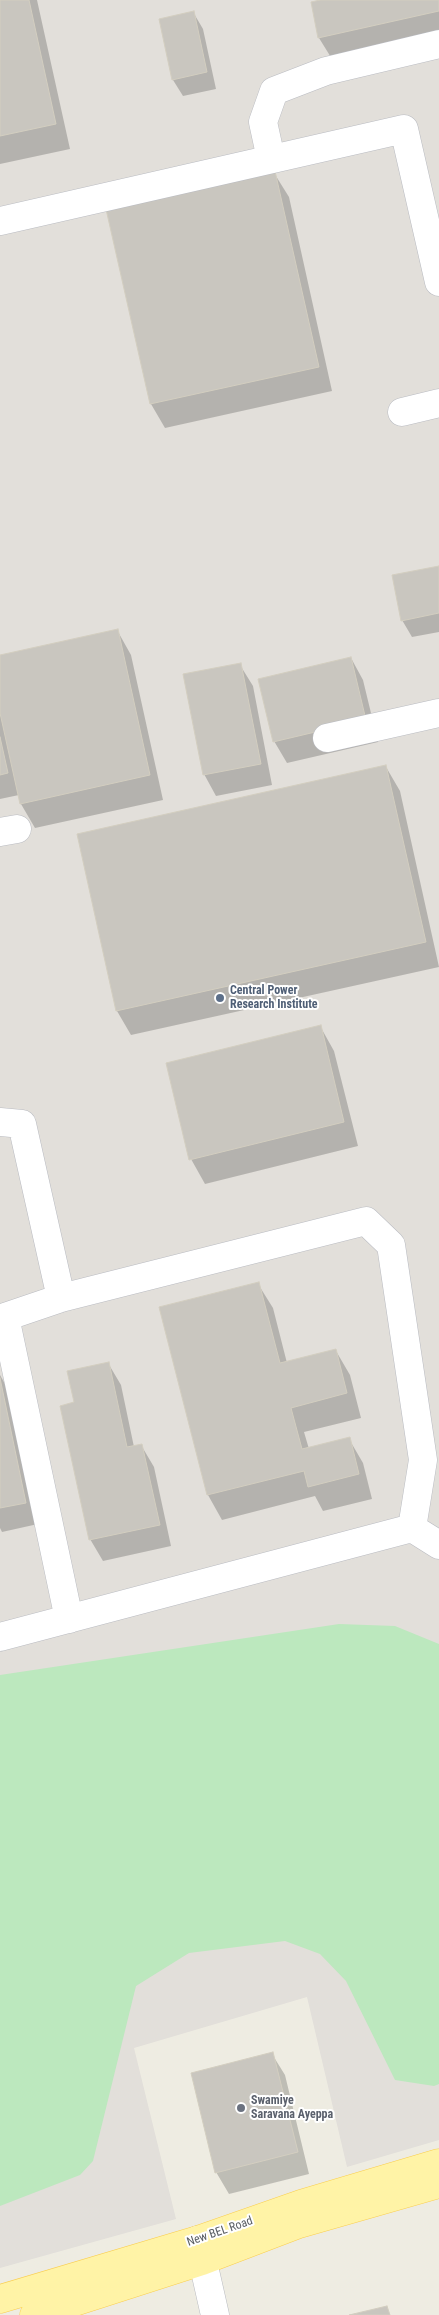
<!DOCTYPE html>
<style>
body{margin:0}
canvas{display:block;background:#eeece2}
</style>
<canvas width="439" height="2315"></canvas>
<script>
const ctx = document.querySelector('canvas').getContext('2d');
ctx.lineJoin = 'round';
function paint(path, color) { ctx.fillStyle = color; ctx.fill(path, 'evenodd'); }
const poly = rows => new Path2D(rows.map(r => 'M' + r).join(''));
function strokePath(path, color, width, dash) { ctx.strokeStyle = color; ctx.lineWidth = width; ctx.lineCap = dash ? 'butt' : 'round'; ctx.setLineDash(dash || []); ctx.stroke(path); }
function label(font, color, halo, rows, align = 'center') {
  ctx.font = font + ' "Roboto Condensed",sans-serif'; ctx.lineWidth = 4; ctx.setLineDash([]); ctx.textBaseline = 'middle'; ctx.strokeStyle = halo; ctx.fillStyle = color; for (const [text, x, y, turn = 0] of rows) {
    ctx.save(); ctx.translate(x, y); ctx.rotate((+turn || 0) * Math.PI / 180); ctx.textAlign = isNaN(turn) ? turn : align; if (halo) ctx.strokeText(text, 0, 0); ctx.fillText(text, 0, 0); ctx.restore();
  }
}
paint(poly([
 [0,0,439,0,439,2140,347,2167,307,1997,134,2048,176,2219,0,2268]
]), '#e2dfda');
paint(poly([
 [339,1624,395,1626,439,1644,439,2084,434,2086,395,2080,346,1981,320,1954,285,1941,189,1953,136,1986,93,2161,80,2175,0,2206,0,1675]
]), '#bce8be');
paint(poly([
 [0,0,37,0,70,149,0,164],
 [326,0,439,0,439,36,332,59,319,38,312,3],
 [193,12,203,29,216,89,183,96,173,80],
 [274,173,289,197,332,391,165,428,151,404],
 [439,568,439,632,412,637,402,620],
 [117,630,131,655,163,800,35,828,21,804,19,795,0,799,0,656],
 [351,658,363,680,378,742,287,763,274,741],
 [240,665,253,686,272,785,216,796,204,774],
 [386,767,400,791,439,967,131,1035,117,1011],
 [320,1026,334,1051,358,1146,205,1184,191,1159],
 [258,1284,273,1308,287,1363,336,1351,350,1375,361,1418,304,1432,309,1449,349,1439,363,1463,372,1499,323,1511,315,1496,222,1520,208,1495,160,1308],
 [108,1363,121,1385,134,1447,141,1445,154,1467,171,1546,103,1561,90,1539,75,1403],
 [0,1375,10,1393,38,1524,2,1532,0,1528],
 [272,2054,285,2075,309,2174,229,2194,216,2172]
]), '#0003');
const building = poly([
 [0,0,29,0,56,124,0,136,0,0],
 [320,0,439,0,439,11,318,38,311,2,320,0],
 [194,11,207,72,172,80,159,19,194,11],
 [275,171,319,367,150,404,106,209,275,171],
 [439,566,439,613,401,621,392,575,439,566],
 [118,629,150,775,20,804,0,713,0,655,118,629],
 [351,657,366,720,273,742,258,679,351,657],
 [241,663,261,764,203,775,183,674,241,663],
 [0,737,8,773,0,775,0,737],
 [386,765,426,942,116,1011,77,834,386,765],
 [321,1025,344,1122,189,1160,166,1063,321,1025],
 [259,1282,280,1363,336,1349,347,1393,291,1408,302,1449,350,1437,359,1474,308,1487,304,1471,207,1495,159,1307,259,1282],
 [109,1362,127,1447,142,1444,160,1525,89,1540,60,1406,74,1402,67,1371,109,1362],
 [0,1378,26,1503,0,1508,0,1378],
 [273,2052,298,2152,215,2173,191,2073,273,2052],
 [387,2306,390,2315,349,2315,387,2306]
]);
paint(building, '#c9c6bf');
strokePath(building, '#d3cec0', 1);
const minor = poly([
 [271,159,263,122,274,91,326,71,439,44],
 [0,221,404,129,439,282],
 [402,412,439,403],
 [327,738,439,713],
 [0,832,17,829],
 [0,1122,22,1124,61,1298,366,1221,391,1245,423,1460,412,1528,0,1637],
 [61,1298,5,1317,69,1619],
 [412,1528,439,1545],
 [198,2240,215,2315]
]);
const major = poly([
 [0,2299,198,2240,301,2204,439,2163],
 [34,2315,202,2261,299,2224,439,2184]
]);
strokePath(minor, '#babcc2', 29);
strokePath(major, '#face4f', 29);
strokePath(minor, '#fff', 28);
strokePath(major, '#fff3a6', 28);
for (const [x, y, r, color] of [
 [220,998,5,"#5c6f8a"],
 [241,2108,5,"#6b7280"]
]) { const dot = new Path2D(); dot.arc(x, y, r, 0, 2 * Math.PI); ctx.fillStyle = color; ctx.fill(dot); strokePath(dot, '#fff', 2); }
label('bold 12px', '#4e5e75', '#fff', [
 ["Central Power",230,991],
 ["Research Institute",230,1005]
], 'left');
label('bold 12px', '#5b616d', '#fff', [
 ["Swamiye",251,2101],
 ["Saravana Ayeppa",251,2115]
], 'left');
label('12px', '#5a5e64', '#fff', [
 ["New BEL Road",220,2232,-19]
]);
</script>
